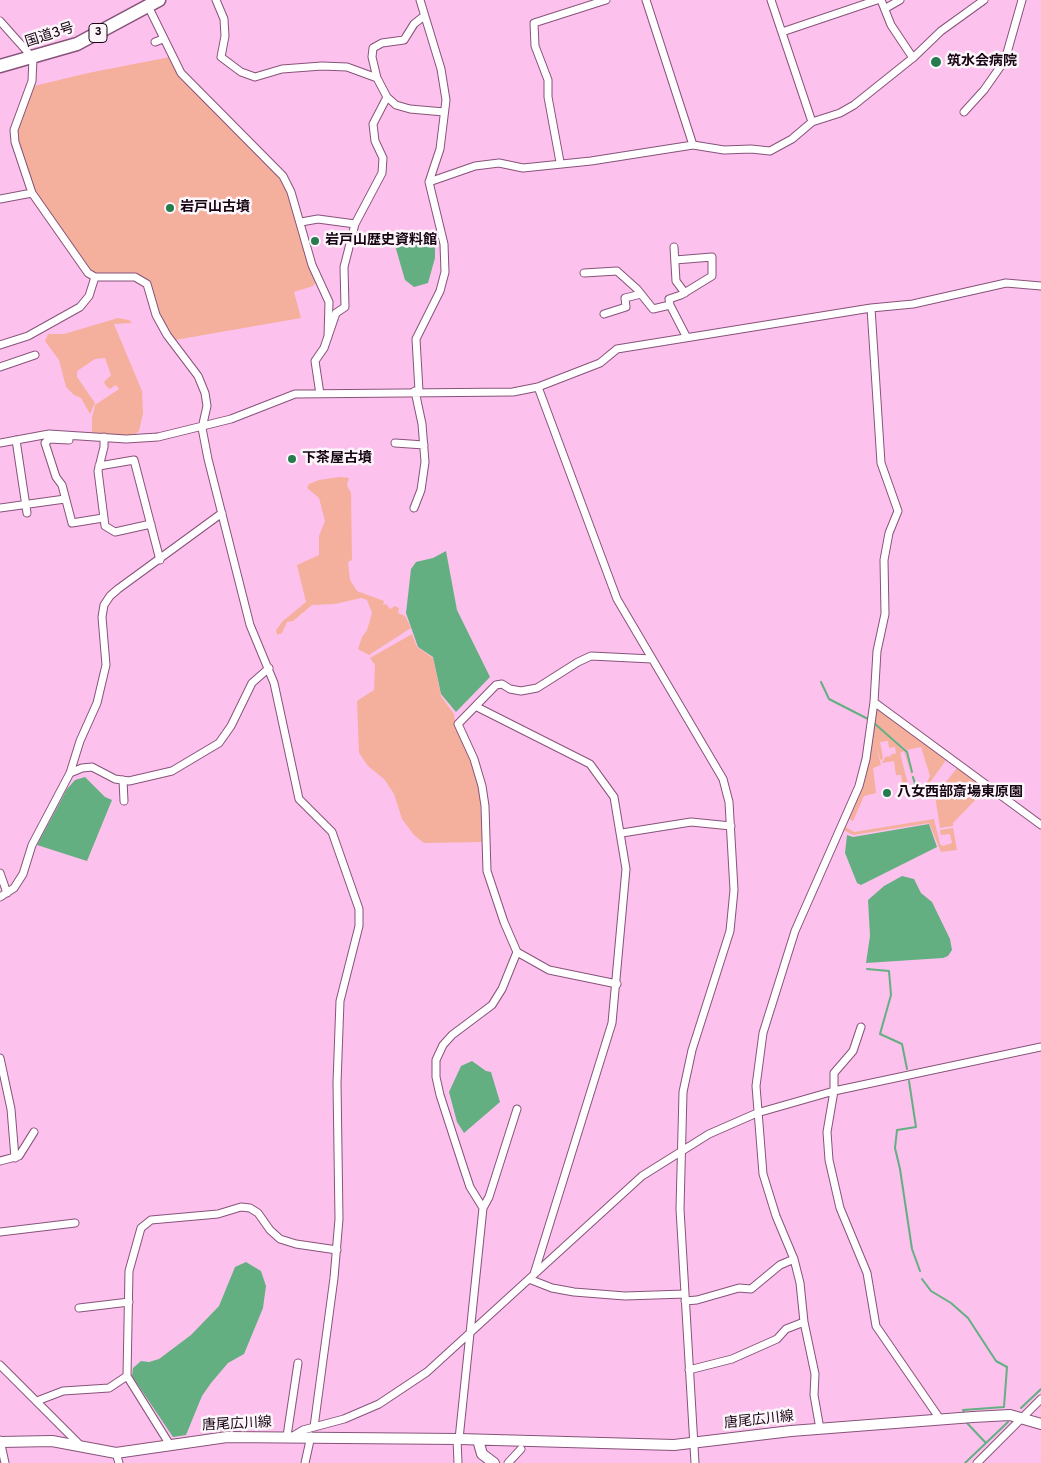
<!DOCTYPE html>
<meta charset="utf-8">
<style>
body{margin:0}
canvas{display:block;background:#fdc1ed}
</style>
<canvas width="1041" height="1463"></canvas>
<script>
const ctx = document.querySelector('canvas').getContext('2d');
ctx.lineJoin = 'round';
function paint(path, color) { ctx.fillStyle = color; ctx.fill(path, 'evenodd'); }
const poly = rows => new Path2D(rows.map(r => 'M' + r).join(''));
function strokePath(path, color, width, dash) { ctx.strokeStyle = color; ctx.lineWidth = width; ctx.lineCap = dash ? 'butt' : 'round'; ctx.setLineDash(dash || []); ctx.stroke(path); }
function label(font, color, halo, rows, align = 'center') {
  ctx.font = font + ' Overpass,"Noto Sans JP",sans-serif'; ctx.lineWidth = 5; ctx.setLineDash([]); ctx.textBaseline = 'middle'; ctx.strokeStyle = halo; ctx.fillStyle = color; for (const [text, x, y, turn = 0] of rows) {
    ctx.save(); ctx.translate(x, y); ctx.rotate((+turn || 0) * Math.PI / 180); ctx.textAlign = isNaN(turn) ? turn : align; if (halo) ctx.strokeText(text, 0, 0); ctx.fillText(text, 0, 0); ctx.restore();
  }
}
paint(poly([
 [170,57,185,83,282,179,290,194,317,280,313,286,294,292,301,318,175,340,161,319,151,285,147,280,136,274,96,274,90,272,35,192,29,179,17,137,18,128,34,86,88,73],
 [118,318,129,320,132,323,114,324,142,391,143,413,139,431,134,435,92,435,92,418,95,405,119,389,116,385,110,389,106,386,104,382,111,375,105,358,95,359,77,371,77,377,95,403,90,414,81,398,74,395,66,387,59,360,45,341,48,334,64,334],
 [340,477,349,478,347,485,351,493,352,560,348,562,350,580,357,591,384,601,383,605,386,604,390,609,395,606,399,608,398,613,405,616,411,628,369,655,358,649,362,637,367,630,372,613,367,600,361,598,335,604,312,605,293,621,287,622,282,633,277,635,276,630,283,621,306,602,297,565,319,555,319,536,325,521,319,498,307,488,309,484,319,480],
 [412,634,417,647,433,658,441,696,454,714,455,724,472,759,479,787,483,842,424,843,414,835,402,819,394,794,384,779,368,766,359,753,357,701,374,690,375,665,370,658],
 [878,709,946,760,929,784,927,782,930,776,921,747,907,750,874,722,875,710],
 [873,723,905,750,916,790,904,751,900,753,910,792,904,792,901,775,896,775,894,761,882,763,885,757,889,756,891,758,890,755,896,753,895,747,889,748,888,741,880,742,883,758,881,761,877,748,881,765,873,768,876,793,864,796,853,821,847,818],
 [957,768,986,789,953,823,953,826,940,828,935,796],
 [934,819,940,844,943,846,952,843,950,834,941,835,940,830,953,828,957,850,941,852,929,823,853,835,842,829,844,826,854,832]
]), '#f4b09d');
paint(poly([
 [421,236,435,238,435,258,428,283,414,287,405,280,394,242,402,238],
 [446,551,457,610,490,677,456,712,441,694,433,657,418,647,406,613,411,569,416,562,433,558],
 [85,777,105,797,112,800,87,861,37,845,67,789,75,780],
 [929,824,937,847,861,885,857,883,845,853,847,835,853,837],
 [902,876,914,879,921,893,932,902,950,939,952,950,948,956,943,958,866,963,870,936,868,900,884,886],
 [472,1061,486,1071,491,1072,500,1102,464,1133,457,1122,449,1092,461,1066],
 [246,1262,261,1271,266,1286,263,1308,244,1354,228,1363,211,1383,202,1396,186,1435,173,1437,136,1382,132,1376,133,1368,141,1361,149,1362,159,1359,191,1335,219,1306,235,1267]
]), '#64af82');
strokePath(poly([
 [821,682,829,699,870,720],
 [874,723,907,752,912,772],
 [913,777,917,791],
 [867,969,889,971,891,995,880,1034,902,1044,907,1069],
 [909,1081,916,1127,897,1130,895,1148,900,1169,912,1249,920,1271],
 [922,1279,931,1291,951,1303,968,1318,996,1361,1007,1367,1004,1407,963,1410,964,1412],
 [1021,1408,1041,1389],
 [966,1422,985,1442],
 [965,1463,1008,1422]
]), '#64af82', 2);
const street = poly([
 [216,0,224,19,225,36,221,57,241,72,255,77,282,69,322,66,347,67,377,78],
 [646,0,693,145],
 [771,0,812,122],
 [881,0,891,25,913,58],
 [148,6,181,73,283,176,291,192,312,265,329,302,328,337],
 [886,8,900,0],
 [424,16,414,24,404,40,382,43,373,48,372,57,377,78,387,97,396,105,410,109,444,112],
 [0,21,33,58,32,81,14,130,15,142,32,193,88,273,95,277,135,277,147,284,156,315,167,335,198,376,205,393,207,406,202,428,208,459,250,625,274,683,299,799,332,832,359,909,359,926,340,1001,337,1083,339,1219,334,1278,314,1427],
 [782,32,877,0],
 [155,42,163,39],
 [964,112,984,90,1005,60,1022,0],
 [560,162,548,97,548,80,535,46,534,23,606,0],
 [429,182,475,166,499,163,523,168,591,161,693,145,724,150,751,149,770,151,792,139,812,122,840,113,854,105,914,57,941,31,984,0],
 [0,199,32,193],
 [301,222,318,219,355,224],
 [674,247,676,281,685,293],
 [584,273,617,271,637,289,653,309,670,305,686,336],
 [670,305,669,299,681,295,712,276,712,257,675,260],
 [604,314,626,307,625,298,641,294],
 [0,345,28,336,80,307,89,296,95,277],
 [0,367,35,355],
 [538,387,617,599,723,779,729,802,734,890,730,931,692,1050,683,1092,680,1209,695,1463],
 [419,391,416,339,440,291,445,272,444,244,429,182,440,149,446,100,441,69,420,0],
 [320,394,315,361,324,348,336,313,345,307,344,267,355,224,382,173,383,158,375,141,373,124,387,97],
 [104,437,104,447,98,471,105,526,115,532,151,524],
 [16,440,27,513],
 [69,440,49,439,45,443,56,477,62,485,72,523,103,518],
 [0,443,49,434,126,439,158,437,231,419,295,394,513,392,538,387,600,363,617,349,871,308,913,304,1006,283,1041,286],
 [395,443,424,445],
 [99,466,134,460,160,560],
 [0,508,65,499],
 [414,508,421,490,425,462,422,424,415,391],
 [874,702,1041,825],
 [477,707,590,764,614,797,626,869,612,1023,534,1274],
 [70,773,82,768,92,767,115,779,129,781,172,771,219,743,231,726,252,683,269,668],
 [123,780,124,801],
 [622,833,691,822,731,826],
 [0,873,7,893],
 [0,897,14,888,23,874,32,845,70,773,80,741,97,703,106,665,102,617,104,605,110,596,118,589,222,513],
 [617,984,549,970,517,952,504,922,487,871,485,806,482,786,474,759,458,724,496,685,502,684,510,689,521,691,537,688,578,662,591,656,652,659],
 [861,1027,853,1051,834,1073,834,1091,827,1132,829,1160,840,1208,867,1273,876,1326,940,1419],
 [0,1058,11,1109,15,1158],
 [0,1161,19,1156,34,1132],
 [483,1208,489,1197,517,1109],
 [0,1232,75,1223],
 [529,1279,552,1288,574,1292,625,1296,685,1294],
 [685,1301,697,1300,739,1288,751,1289,780,1265,794,1259],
 [79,1308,129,1302],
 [0,1365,81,1446],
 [689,1370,732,1359,777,1339,786,1329,804,1322],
 [37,1401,63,1391,109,1388,127,1376],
 [820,1429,814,1395,815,1374,804,1322,800,1283,794,1259,776,1216,763,1174,756,1086,763,1033,795,931,859,786,866,759,874,702,877,651,885,614,884,560,889,533,898,511,881,463,871,308],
 [287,1436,298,1363],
 [293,1436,303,1430,344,1419,379,1404,427,1372,642,1176,709,1134,757,1113,834,1091,1041,1047],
 [457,1439,458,1463],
 [459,1439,483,1208,470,1187,464,1169,440,1095,436,1077,436,1060,443,1045,452,1035,492,1005,502,989,517,952],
 [0,1440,5,1463],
 [170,1445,127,1376,129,1271,141,1228,151,1220,218,1214,241,1207,250,1208,258,1213,270,1230,280,1239,296,1244,337,1250],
 [116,1453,119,1463],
 [305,1463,311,1436],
 [508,1463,521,1449],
 [977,1463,1041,1399]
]);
const secondary = poly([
 [478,1440,482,1454,494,1463],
 [0,1442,52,1441,116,1453,227,1437,459,1439,674,1445,791,1431,973,1417,1010,1415,1041,1424]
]);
const highway = poly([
 [0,66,77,44,159,0]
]);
strokePath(street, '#87537a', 9);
strokePath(secondary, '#87537a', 12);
strokePath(highway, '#87537a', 15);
strokePath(street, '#fff', 7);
strokePath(secondary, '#fff', 10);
strokePath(highway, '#fff', 12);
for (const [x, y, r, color] of [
 [936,62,6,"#267c4f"],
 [170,208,5,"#267c4f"],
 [315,241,5,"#267c4f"],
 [292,459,5,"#267c4f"],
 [887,793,5,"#267c4f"]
]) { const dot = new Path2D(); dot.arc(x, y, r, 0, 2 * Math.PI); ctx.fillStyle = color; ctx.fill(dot); strokePath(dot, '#fcf5fa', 2); }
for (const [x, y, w] of [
 [98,33,18]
]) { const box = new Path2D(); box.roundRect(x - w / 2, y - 9.5, w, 19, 4); ctx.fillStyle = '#fcf5fa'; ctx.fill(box); strokePath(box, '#160412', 1); }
label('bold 12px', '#160412', null, [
 ["3",98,33]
]);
label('14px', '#160412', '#fcf5fa', [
 ["国道3号",50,36,-18],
 ["唐尾広川線",759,1421,-6],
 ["唐尾広川線",237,1425,-3]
]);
label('bold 14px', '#160412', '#fcf5fa', [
 ["筑水会病院",947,62],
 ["岩戸山古墳",180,208],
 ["岩戸山歴史資料館",325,241],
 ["下茶屋古墳",302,459],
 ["八女西部斎場東原園",897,793]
], 'left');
</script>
